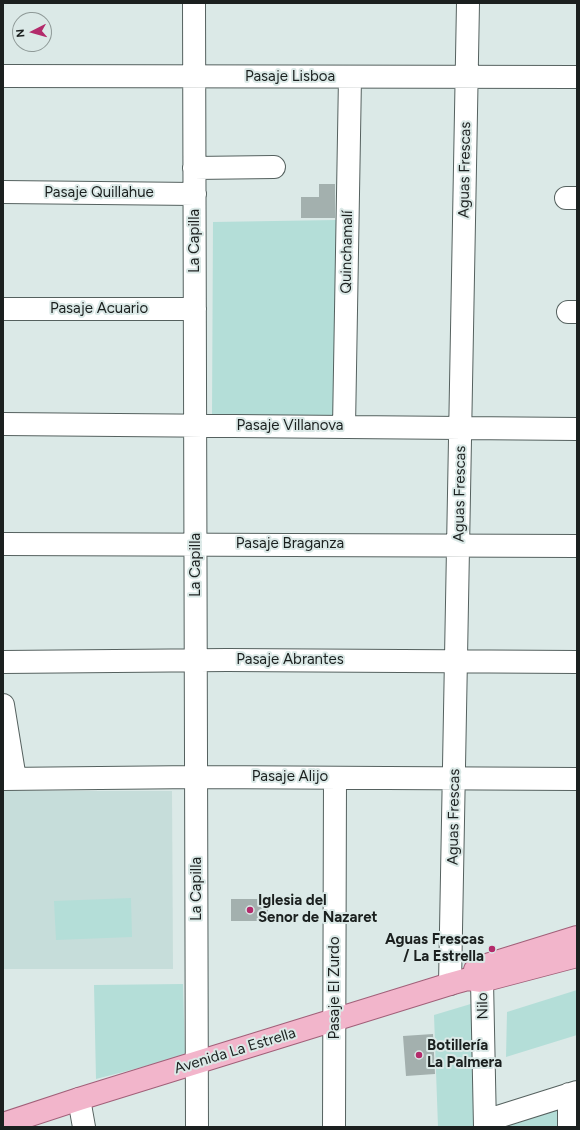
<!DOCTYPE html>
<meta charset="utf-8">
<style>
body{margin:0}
#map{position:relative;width:580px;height:1130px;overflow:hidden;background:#dbe9e7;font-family:Figtree,sans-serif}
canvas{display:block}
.frame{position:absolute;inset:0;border:4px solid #1b201f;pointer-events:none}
.north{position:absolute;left:12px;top:12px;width:40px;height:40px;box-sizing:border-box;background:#dbe9e7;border:1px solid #8e9997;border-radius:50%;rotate:264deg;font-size:11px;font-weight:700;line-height:16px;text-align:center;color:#1b201f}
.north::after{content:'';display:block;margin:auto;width:14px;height:18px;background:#b32b6b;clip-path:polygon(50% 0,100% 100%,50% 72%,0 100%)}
</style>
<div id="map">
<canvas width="580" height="1130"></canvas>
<div class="frame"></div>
<div class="north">N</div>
</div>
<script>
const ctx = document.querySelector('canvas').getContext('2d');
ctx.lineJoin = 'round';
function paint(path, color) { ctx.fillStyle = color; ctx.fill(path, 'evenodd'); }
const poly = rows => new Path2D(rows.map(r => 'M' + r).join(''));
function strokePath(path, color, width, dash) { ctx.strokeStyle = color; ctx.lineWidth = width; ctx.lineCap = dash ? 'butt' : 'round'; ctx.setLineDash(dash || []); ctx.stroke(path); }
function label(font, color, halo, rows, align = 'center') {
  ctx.font = font + ' Figtree,sans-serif'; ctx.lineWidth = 4; ctx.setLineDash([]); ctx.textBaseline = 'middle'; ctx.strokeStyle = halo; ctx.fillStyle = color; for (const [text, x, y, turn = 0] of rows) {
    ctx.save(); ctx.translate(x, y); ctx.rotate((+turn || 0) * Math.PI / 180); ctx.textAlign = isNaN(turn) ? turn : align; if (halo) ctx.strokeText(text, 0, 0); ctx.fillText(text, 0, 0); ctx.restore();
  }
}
paint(poly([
 [3,791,172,791,173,969,3,969]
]), '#c6ddda');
paint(poly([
 [336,220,335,420,212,416,213,222],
 [131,898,132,937,56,940,54,901],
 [183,984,185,1056,96,1079,94,985],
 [577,990,577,1035,506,1057,507,1012],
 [474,1003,474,1127,438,1127,434,1015],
 [560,1107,561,1127,492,1127]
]), '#b4ded8');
paint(poly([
 [319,184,335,184,335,218,301,218,301,197,319,197],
 [231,899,268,899,268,921,231,921],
 [433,1034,435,1074,406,1076,403,1036]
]), '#a3b0ae');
const minor = poly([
 [194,3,197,1127],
 [3,76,577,77],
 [194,168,274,167],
 [3,192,195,194],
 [566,198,577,198],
 [3,309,195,309],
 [568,312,577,312],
 [3,424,577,429],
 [344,427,350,77],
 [3,544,577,546],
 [3,662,227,660,577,662],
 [3,705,15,779],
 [3,779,197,777,577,779],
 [482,981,485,1127],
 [450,984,468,3],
 [79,1099,84,1127],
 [485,1121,577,1092],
 [334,1127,335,778],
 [569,1127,569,1094]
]);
const major = poly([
 [475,970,477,968,577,937],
 [3,1124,79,1099,450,984,468,979,482,981,577,956]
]);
strokePath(minor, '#55615f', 24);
strokePath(major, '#a16079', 24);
strokePath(minor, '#fff', 22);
strokePath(major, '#f2b5cb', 22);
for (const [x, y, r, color] of [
 [250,910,4,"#b32b6b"],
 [492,949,4,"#b32b6b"],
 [419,1055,4,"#b32b6b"]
]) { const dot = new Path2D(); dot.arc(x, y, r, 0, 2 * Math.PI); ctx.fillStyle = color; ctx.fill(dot); strokePath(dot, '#dbe9e7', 1.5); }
label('15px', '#1b201f', '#dbe9e7', [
 ["Pasaje Lisboa",290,77],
 ["Aguas Frescas",465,170,-89],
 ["Pasaje Quillahue",99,193],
 ["La Capilla",195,241,-90],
 ["Quinchamalí",347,252,-89],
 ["Pasaje Acuario",99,309],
 ["Pasaje Villanova",290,426],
 ["Aguas Frescas",460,494,-89],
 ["Pasaje Braganza",290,544],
 ["La Capilla",196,565,-90],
 ["Pasaje Abrantes",290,660],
 ["Pasaje Alijo",290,777],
 ["Aguas Frescas",454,817,-89],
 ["La Capilla",197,889,-90],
 ["Pasaje El Zurdo",335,988,-90],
 ["Nilo",483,1006,-91],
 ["Avenida La Estrella",235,1051,-17]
]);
label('bold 15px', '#1b201f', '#dbe9e7', [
 ["Iglesia del",258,901],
 ["Senor de Nazaret",258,918],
 ["Aguas Frescas",484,940,"right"],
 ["/ La Estrella",484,957,"right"],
 ["Botillería",427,1046],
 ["La Palmera",427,1063]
], 'left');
</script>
